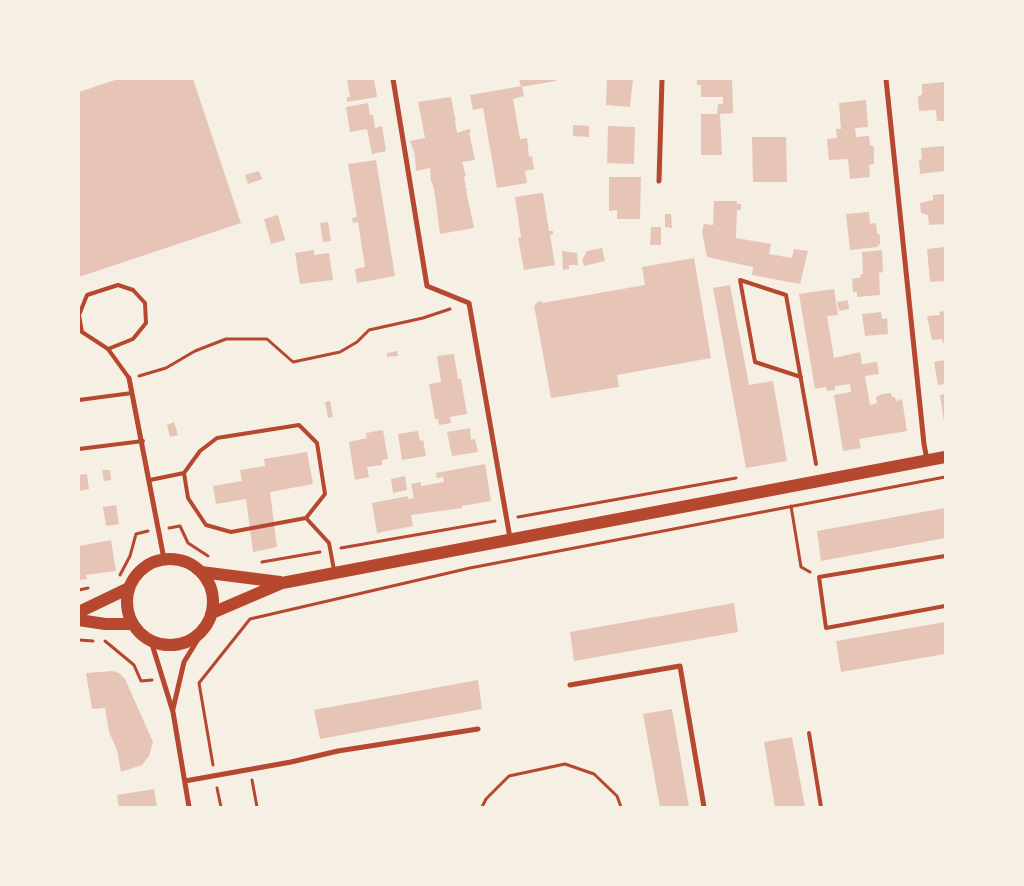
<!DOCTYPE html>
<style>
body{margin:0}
#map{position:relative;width:1024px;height:886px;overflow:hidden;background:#f6efe4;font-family:Barlow,sans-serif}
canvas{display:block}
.frame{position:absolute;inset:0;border:80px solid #f6efe4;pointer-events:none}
</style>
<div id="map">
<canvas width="1024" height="886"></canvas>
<div class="frame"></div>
</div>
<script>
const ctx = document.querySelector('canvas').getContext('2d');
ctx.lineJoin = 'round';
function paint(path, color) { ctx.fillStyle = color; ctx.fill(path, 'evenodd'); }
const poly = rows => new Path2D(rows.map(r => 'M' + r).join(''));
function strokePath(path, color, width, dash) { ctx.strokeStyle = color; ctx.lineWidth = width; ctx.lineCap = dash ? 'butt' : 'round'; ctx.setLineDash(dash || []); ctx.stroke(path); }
paint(poly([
 [118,79,193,79,241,223,79,277,79,92],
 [347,79,374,79,377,97,347,102,347,97,350,97],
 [519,79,556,79,556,81,521,87],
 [607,79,633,79,630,107,606,105],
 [697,79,732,79,733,113,720,114,722,155,701,155,701,114,717,114,718,104,723,104,723,97,701,97,701,85,697,85],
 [945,82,945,121,937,121,936,110,919,111,918,96,922,95,922,84],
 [522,86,524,96,513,99,520,139,527,138,529,157,532,156,534,169,525,171,527,183,497,188,483,108,473,110,470,95],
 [451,97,455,118,457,120,455,121,457,133,469,129,471,131,469,133,475,160,462,162,466,176,464,177,466,188,468,190,466,190,474,228,440,234,435,195,433,196,435,193,432,182,431,182,430,168,416,171,415,156,413,156,415,154,410,141,425,138,418,102],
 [866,100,868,127,855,128,856,137,869,136,870,145,874,147,874,164,869,165,870,177,850,179,848,159,829,160,827,139,837,138,836,129,841,129,839,103],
 [368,103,370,115,373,115,375,128,382,126,386,151,372,154,367,129,350,132,346,107],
 [573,125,589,126,589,137,573,136],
 [608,126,635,127,634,164,607,163],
 [752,137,786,137,787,182,753,182],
 [945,146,944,171,920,174,919,160,922,159,921,148],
 [376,160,395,276,357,283,355,269,365,267,358,222,353,223,352,218,357,217,348,164],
 [259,171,262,179,248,184,245,175],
 [609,177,641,177,640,219,617,219,617,210,609,211],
 [541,193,543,193,549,231,553,231,553,234,550,235,555,265,524,270,518,238,521,237,515,197],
 [945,194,945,224,929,225,928,215,921,213,920,203,933,200,933,195],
 [714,201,737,201,737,204,741,204,741,210,737,210,736,238,771,244,769,254,792,258,794,249,808,251,800,284,752,275,753,267,707,257,702,232,704,224,713,225],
 [869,212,870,224,876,223,877,233,880,235,880,244,877,247,850,250,846,214],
 [665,214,671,214,672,228,665,227],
 [278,215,285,240,271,244,264,219],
 [328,222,331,241,323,242,320,223],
 [651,227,661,227,661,245,650,245],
 [945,247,945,281,930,282,927,249],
 [602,248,605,261,584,266,582,260,587,251],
 [314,250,314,255,329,253,333,280,300,284,295,253],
 [882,250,883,272,879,273,880,295,857,297,857,292,853,292,852,279,861,277,861,274,863,274,862,252],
 [562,251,577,253,578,265,569,265,569,269,563,270],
 [694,258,711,358,617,375,619,387,551,398,534,305,537,304,537,302,542,301,542,303,645,285,642,267],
 [730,285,749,385,773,381,787,461,746,468,713,288],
 [834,289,838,315,827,316,834,358,860,352,862,364,877,362,879,374,865,376,870,405,877,403,876,397,882,394,891,393,892,397,895,397,896,401,902,399,907,431,859,439,861,448,843,451,834,395,851,392,850,384,835,386,835,390,827,391,826,387,815,389,799,294],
 [848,300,849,309,839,311,837,302],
 [945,311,945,343,943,343,942,339,932,340,927,316,940,315,939,312],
 [881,312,882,319,887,318,888,334,865,336,862,314],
 [397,351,398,356,387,357,387,353],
 [454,354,458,379,461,379,467,414,450,417,451,423,439,425,438,419,435,419,429,384,441,382,437,356],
 [945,360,945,384,938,385,934,362],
 [945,394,945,422,944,422,940,395],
 [330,401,333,417,328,418,325,402],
 [174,422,178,435,170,437,167,425],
 [470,428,471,440,475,439,478,452,452,456,447,432],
 [383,430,388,459,382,460,382,465,367,467,369,477,355,480,349,442,367,438,366,433],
 [418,431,420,441,423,440,426,456,402,460,398,434],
 [307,452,313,484,270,492,277,547,253,552,246,499,216,504,213,486,242,481,240,470,265,466,264,459],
 [485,464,491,501,462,506,462,508,411,515,413,526,377,533,372,503,408,496,408,499,414,498,411,484,421,482,421,486,444,482,443,477,437,478,436,473],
 [102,470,110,470,111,480,104,481],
 [87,474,89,489,79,491,79,475],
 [405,476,407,490,393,493,391,479],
 [116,505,119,524,106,526,103,507],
 [945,508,945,538,821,561,817,531],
 [111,540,116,571,86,575,87,579,79,580,79,546],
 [734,603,738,632,574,661,570,632],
 [945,622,945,654,841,672,836,641],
 [112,671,119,673,125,679,153,742,149,756,142,765,121,772,117,750,109,732,105,708,92,709,86,673],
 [478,680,482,709,320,739,314,710],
 [672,709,689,807,660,807,643,714],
 [792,737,805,807,775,807,764,742],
 [154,789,157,807,119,807,117,795]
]), '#e6c5b7');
strokePath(poly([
 [139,376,166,368,195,351,226,339,267,339,293,362,340,352,357,342,369,330,423,318,450,309],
 [791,506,801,567,810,572],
 [518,517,736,478],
 [169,528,180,526,188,543,208,556],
 [341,548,495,521],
 [262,562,320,552],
 [120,575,130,556,136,534,148,531],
 [79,590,88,588],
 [79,640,93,641],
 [105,641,134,665,141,681,152,680],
 [213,765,199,683,250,619,470,568,945,477],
 [252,780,257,807],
 [217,788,221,807],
 [482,807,486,799,509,776,565,764,594,774,617,796,621,807]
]), '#b5482f', 3);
strokePath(poly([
 [79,330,108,349,129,378],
 [82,332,79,315,87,295,118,285,133,290,145,303,146,323,133,339,108,349],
 [801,377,755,362,740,280,786,295,816,464],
 [79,400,132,393],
 [79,449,143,441],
 [150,480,184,473],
 [306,518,325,494,317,443,299,425,217,438,200,451,184,473,188,498,206,525,231,532,306,518,329,543,334,570],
 [945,556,819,577,826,628,945,606],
 [809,733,821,807]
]), '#b5482f', 4);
strokePath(poly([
 [393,79,427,286,469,303,510,538],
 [886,79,924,444,927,460],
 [659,181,662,79],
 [129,378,164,559],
 [151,641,173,712,189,807],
 [570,685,680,666,704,807],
 [173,709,184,662,203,631],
 [185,781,291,762,338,751,478,729]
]), '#b5482f', 5);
strokePath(poly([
 '127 602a43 43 0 1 1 86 0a43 43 0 1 1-86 0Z',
 [201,572,280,582],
 [79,612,129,588],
 [212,613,282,583,945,457],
 [79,620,105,624,133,624]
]), '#b5482f', 12);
</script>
